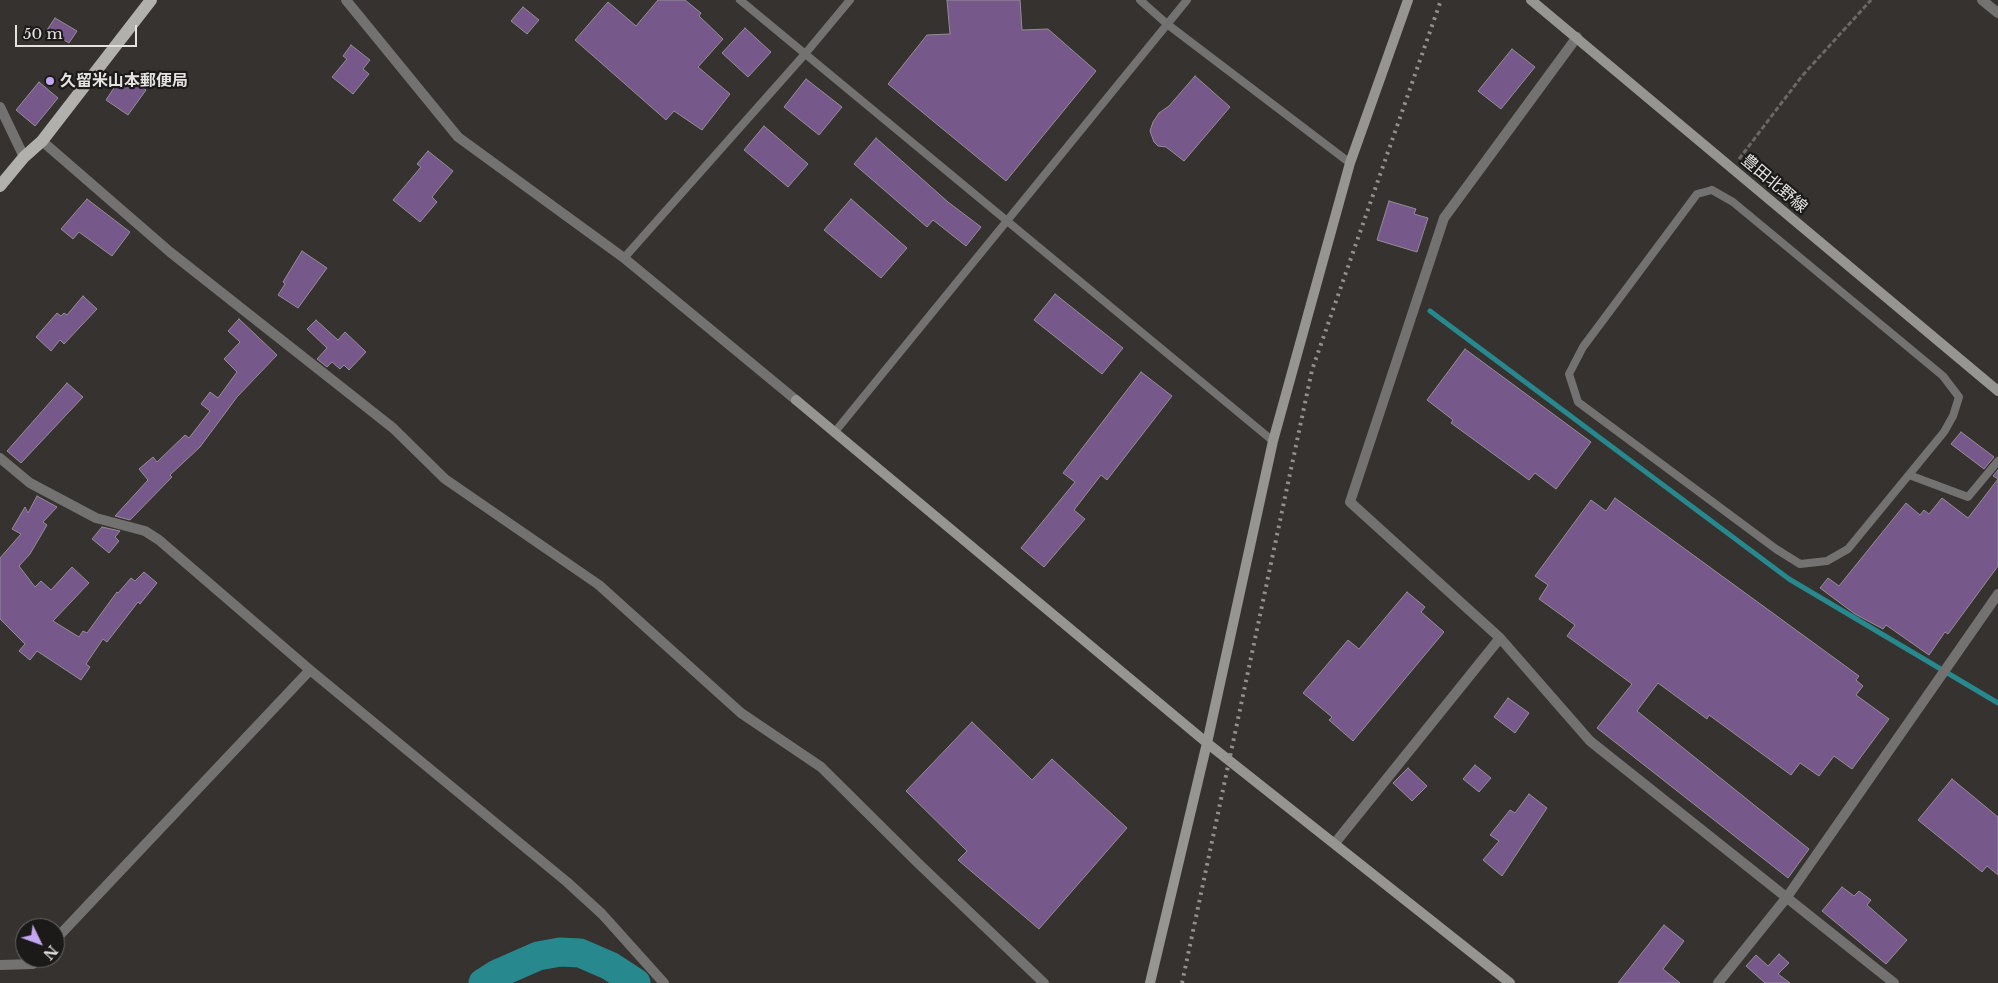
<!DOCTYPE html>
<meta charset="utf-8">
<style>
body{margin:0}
#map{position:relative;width:1998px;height:983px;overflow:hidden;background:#35322f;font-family:"Libre Baskerville",serif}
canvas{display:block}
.north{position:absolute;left:15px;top:918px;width:50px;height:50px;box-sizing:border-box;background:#1c1a19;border:1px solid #6c6a69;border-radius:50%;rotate:132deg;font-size:14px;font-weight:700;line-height:20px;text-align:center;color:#e4e1e0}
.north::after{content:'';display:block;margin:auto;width:18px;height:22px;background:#c3a7f2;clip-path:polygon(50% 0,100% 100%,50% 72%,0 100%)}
.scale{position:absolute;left:15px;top:25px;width:122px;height:22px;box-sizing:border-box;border:2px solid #e4e1e0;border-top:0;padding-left:6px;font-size:15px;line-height:18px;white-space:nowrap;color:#e4e1e0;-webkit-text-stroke:4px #1c1a19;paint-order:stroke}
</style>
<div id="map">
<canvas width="1998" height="983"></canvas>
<div class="north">N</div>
<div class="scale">50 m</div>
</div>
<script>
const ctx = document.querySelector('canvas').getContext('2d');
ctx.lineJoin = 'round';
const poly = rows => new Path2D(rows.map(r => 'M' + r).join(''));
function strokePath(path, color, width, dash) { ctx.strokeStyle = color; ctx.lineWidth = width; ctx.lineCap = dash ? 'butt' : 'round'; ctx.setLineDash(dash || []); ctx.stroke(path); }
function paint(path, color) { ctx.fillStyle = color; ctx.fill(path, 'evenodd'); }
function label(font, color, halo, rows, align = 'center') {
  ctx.font = font + ' "Libre Baskerville","Noto Sans JP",serif'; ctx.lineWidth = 4.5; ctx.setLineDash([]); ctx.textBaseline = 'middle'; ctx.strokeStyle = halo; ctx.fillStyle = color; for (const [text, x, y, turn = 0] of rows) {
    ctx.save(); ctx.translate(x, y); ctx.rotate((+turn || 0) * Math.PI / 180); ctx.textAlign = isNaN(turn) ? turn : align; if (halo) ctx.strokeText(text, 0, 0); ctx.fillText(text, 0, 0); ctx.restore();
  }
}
strokePath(poly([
 [1430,311,1789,579,1998,703]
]), '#27888e', 5);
strokePath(poly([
 [483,983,497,974,538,956,560,952,580,953,610,966,636,983]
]), '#27888e', 29);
const building = poly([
 [658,0,685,0,701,13,699,16,723,39,698,67,730,94,702,130,674,111,666,120,575,40,608,2,636,26,658,0],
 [947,0,1020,0,1022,30,1048,29,1096,71,1006,181,888,84,927,35,950,34,947,0],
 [523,7,539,20,527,34,511,21,523,7],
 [55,18,77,31,69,43,47,30,55,18],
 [745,28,771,52,748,77,722,53,745,28],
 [351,45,370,60,363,69,369,74,353,94,332,77,347,59,343,56,351,45],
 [1512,49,1535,67,1501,109,1478,91,1512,49],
 [123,74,146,90,128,115,106,100,123,74],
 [1195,76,1230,107,1184,161,1166,147,1158,146,1154,142,1150,131,1153,122,1159,113,1169,106,1195,76],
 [806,79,842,107,819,135,784,107,806,79],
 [39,82,58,98,35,126,16,110,39,82],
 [764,126,808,164,788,187,744,150,764,126],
 [876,138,948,202,981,227,966,246,933,220,927,227,854,164,876,138],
 [428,151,453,171,432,197,437,202,420,222,393,200,421,167,417,164,428,151],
 [87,199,130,232,112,256,79,232,73,239,61,229,87,199],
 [851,199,907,248,881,278,824,230,851,199],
 [1389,201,1416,209,1414,214,1428,218,1417,252,1377,240,1389,201],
 [302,251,327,268,298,308,278,295,285,284,283,282,302,251],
 [1055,294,1123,348,1102,374,1034,320,1055,294],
 [83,296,97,309,64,344,60,340,51,351,36,337,57,313,61,316,64,313,67,315,83,296],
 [239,319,277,355,237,397,200,447,170,475,172,477,130,520,115,516,148,480,139,469,153,457,157,462,185,435,189,438,210,411,201,404,210,392,218,398,237,372,224,359,240,342,228,331,239,319],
 [316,320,338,340,345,332,366,352,349,370,344,365,340,369,332,362,327,367,317,359,327,348,307,329,316,320],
 [1465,349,1591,442,1556,489,1535,473,1529,480,1451,423,1453,420,1427,400,1465,349],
 [1141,372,1172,396,1107,480,1101,475,1074,510,1085,519,1044,567,1021,548,1075,482,1063,473,1141,372],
 [67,383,83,397,21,463,7,451,67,383],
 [1961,432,1994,457,1984,469,1951,444,1961,432],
 [1998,470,1998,566,1948,634,1945,632,1929,655,1886,625,1883,629,1855,614,1820,588,1828,578,1839,586,1906,503,1920,515,1924,510,1929,514,1942,498,1968,518,1998,479,1993,476,1998,470],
 [37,496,57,507,43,522,47,525,30,554,19,566,35,587,41,581,51,590,72,567,89,583,53,621,79,637,83,631,87,633,117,592,118,593,131,578,135,581,144,572,157,583,140,604,138,602,107,642,103,639,86,664,90,667,81,680,37,651,30,660,19,651,25,644,0,619,0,558,21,534,12,529,25,507,28,513,37,496],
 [1615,498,1859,676,1856,680,1863,686,1856,695,1889,719,1852,769,1834,756,1819,776,1800,763,1791,775,1709,715,1707,719,1658,683,1637,711,1809,849,1788,878,1597,728,1632,684,1567,636,1575,625,1539,599,1548,585,1535,576,1591,500,1606,511,1615,498],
 [102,527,120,531,115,537,119,541,109,553,92,539,102,527],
 [1407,592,1425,607,1421,612,1444,632,1353,741,1329,720,1332,717,1303,693,1348,640,1359,649,1407,592],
 [1508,698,1529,713,1515,733,1494,717,1508,698],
 [972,722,1032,780,1052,759,1127,828,1039,929,958,860,967,851,906,791,972,722],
 [1475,765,1491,778,1479,792,1463,779,1475,765],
 [1408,768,1427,786,1412,801,1393,783,1408,768],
 [1952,779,1998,817,1998,875,1987,866,1982,872,1918,820,1952,779],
 [1529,794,1547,808,1502,876,1483,860,1499,841,1490,835,1510,810,1515,813,1529,794],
 [1842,887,1854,896,1859,891,1871,900,1867,905,1907,940,1886,964,1822,911,1842,887],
 [1664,925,1684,941,1663,969,1680,983,1618,983,1664,925],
 [1779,954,1789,963,1778,974,1790,983,1765,983,1746,966,1756,955,1768,966,1779,954]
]);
paint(building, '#77588b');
strokePath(building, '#928f94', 1);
strokePath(poly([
 [1739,159,1802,76,1871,0]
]), '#6b6866', 3, [5, 2.5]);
strokePath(poly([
 [740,0,1273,441],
 [1140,0,1167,24,1350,163],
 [1712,190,1733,202,1943,376,1959,397,1953,416,1944,432,1848,549,1827,561,1800,564,1776,549,1578,402,1569,374,1583,347,1697,194,1712,190],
 [624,258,805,54,850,0],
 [834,433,1187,0],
 [1909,475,1968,497,1998,461]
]), '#737270', 8);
strokePath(poly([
 [346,0,458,137,624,258,796,400],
 [1982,0,1998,13],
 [1577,37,1444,218,1350,502,1500,638,1590,741,1894,983],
 [0,107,24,157],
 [42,141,170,252,393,428,445,479,599,585,741,713,821,767,920,865,1044,983],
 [0,458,30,483,96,518,145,531,159,540,310,670,567,882,602,914,664,983],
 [1335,843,1500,638],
 [55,940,310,670],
 [0,965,33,964,38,958],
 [1718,983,1787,897,1998,594]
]), '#737270', 10);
strokePath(poly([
 [1531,0,1998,391],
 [796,400,1207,743,1510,983],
 [1150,983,1207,743,1273,441,1350,163,1408,0]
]), '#969592', 10);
strokePath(poly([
 [0,186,24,157,42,141,151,0]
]), '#b2b0ac', 12);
strokePath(poly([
 [1182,983,1312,370,1441,0]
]), '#93908e', 4, [2.5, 5]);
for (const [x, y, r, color] of [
 [50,81,5,"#c3a7f2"]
]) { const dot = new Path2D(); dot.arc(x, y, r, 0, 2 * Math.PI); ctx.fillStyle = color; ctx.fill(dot); strokePath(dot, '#1c1a19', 2); }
label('bold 16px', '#e4e1e0', '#1c1a19', [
 ["久留米山本郵便局",60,81]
], 'left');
label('16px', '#e4e1e0', '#1c1a19', [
 ["豊田北野線",1774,184,40]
]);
</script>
